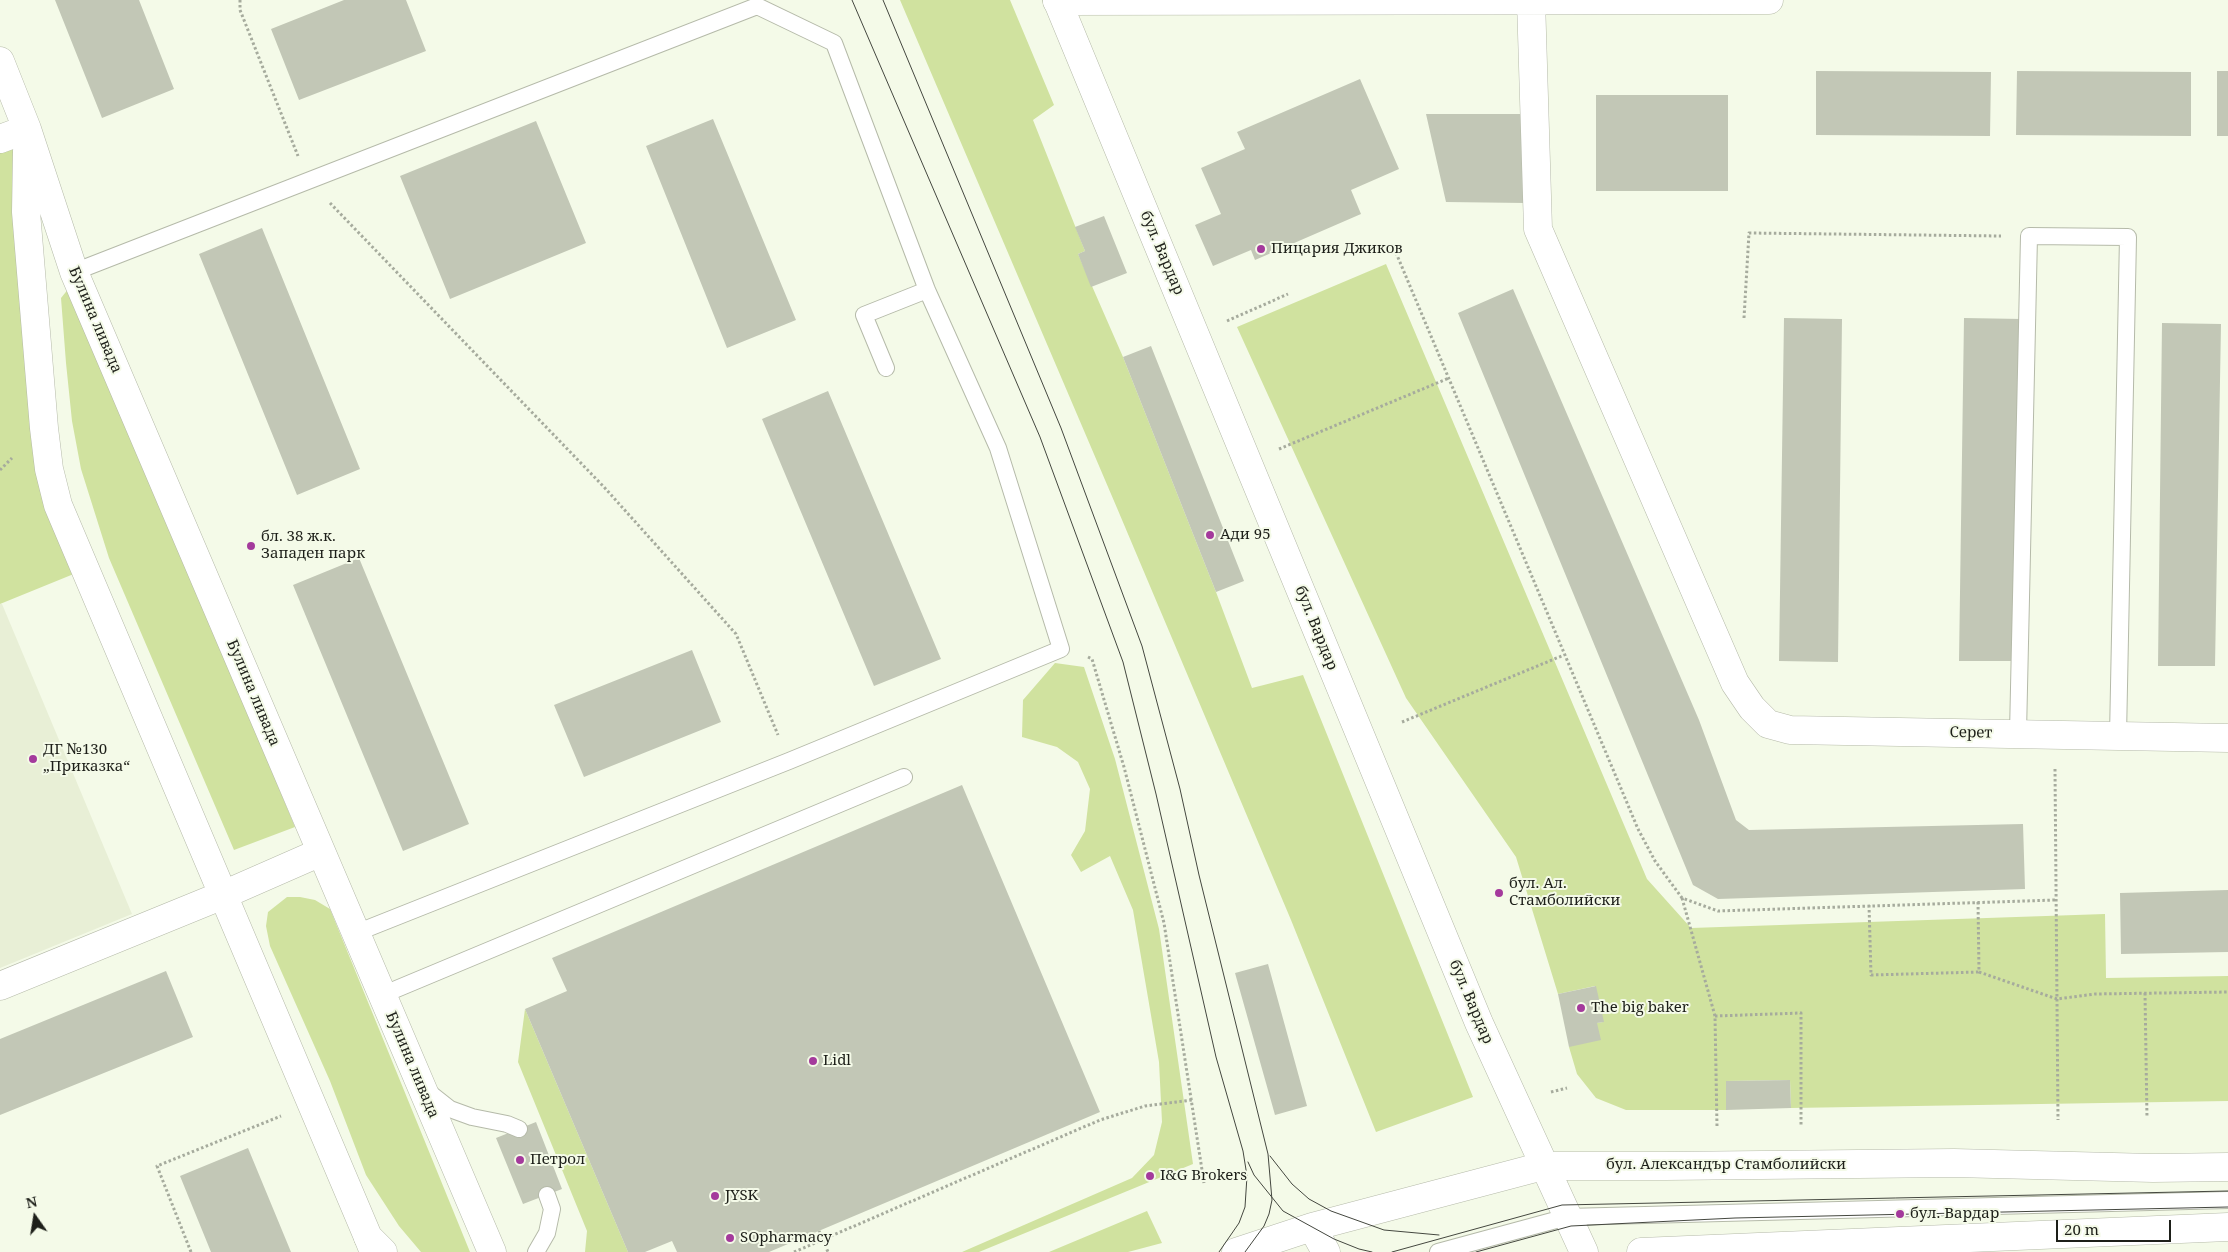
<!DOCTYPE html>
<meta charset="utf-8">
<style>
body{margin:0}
#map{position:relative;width:2228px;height:1252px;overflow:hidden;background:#f4fae8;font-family:"Noto Serif",serif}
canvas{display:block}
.north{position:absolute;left:10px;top:1192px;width:50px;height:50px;-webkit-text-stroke:4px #f4fae8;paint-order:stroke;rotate:347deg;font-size:14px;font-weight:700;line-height:20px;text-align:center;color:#1d1f19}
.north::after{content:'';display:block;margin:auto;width:18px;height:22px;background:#1d1f19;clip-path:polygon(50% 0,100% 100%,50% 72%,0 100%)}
.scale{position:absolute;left:2056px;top:1220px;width:115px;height:22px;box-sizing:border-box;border:2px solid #1d1f19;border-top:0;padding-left:6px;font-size:15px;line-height:18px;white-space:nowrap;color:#1d1f19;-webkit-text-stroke:4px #f4fae8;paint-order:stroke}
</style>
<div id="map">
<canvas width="2228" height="1252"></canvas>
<div class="north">N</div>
<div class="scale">20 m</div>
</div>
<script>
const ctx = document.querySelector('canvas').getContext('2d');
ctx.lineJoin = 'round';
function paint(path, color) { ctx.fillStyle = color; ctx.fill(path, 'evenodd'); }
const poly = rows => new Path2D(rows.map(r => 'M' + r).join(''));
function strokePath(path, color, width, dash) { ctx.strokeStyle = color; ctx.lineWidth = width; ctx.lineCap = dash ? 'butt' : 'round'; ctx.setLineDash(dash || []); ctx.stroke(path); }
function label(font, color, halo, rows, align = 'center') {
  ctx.font = font + ' "Noto Serif",serif'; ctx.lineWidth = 4; ctx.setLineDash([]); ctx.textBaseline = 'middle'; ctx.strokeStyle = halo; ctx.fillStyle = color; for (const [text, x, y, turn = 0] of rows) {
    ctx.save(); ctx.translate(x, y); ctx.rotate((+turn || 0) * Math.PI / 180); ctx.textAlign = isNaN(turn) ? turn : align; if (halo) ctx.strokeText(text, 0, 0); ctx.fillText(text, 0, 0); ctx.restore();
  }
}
paint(poly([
 [0,604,2,604,132,914,0,968]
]), '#e8efd6');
paint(poly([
 [900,0,1010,0,1054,105,1033,120,1085,251,1078,254,1123,357,1216,592,1252,688,1303,675,1473,1097,1376,1132,1291,920,1117,508],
 [27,129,44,428,86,569,0,604,0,139],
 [1386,264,1647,879,1691,928,2105,914,2106,978,2228,976,2228,1101,1791,1108,1790,1080,1726,1081,1726,1110,1626,1110,1596,1098,1577,1074,1569,1047,1597,1023,1603,1022,1595,986,1558,994,1516,857,1406,698,1237,327],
 [69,288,78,304,295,827,234,850,109,558,81,469,72,421,66,363,61,298],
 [1055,663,1084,667,1115,759,1159,929,1193,1164,979,1252,962,1252,1132,1178,1154,1155,1162,1122,1159,1062,1133,910,1110,856,1081,872,1071,855,1085,831,1090,789,1078,762,1057,747,1022,737,1023,700],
 [287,897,300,897,315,900,330,909,470,1252,421,1252,399,1226,366,1175,330,1081,270,946,266,926,268,912],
 [525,1009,628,1252,585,1252,587,1231,518,1062],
 [1147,1211,1162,1243,1128,1252,1049,1252]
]), '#d0e29f');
paint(poly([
 [55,0,139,0,174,89,102,118],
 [344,0,406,0,426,51,299,100,271,29],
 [1816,71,1991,72,1990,136,1816,135],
 [2017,71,2191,72,2191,136,2016,135],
 [2217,71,2228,71,2228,136,2217,136],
 [1360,79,1399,169,1351,190,1361,214,1255,260,1251,250,1213,266,1195,225,1221,214,1201,168,1245,149,1237,132],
 [1596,95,1728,95,1728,191,1596,191],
 [1426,114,1526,114,1525,203,1446,202],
 [713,119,796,320,727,348,646,146],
 [536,121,586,243,450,299,400,176],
 [1104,216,1127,273,1091,287,1078,254,1085,251,1075,227],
 [262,228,360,469,297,495,199,254],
 [1513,289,1699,720,1736,820,1749,830,2023,824,2025,889,1718,899,1693,885,1458,313],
 [1784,318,1842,319,1838,662,1779,661],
 [1964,318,2022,319,2018,661,1959,661],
 [2162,323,2221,324,2215,666,2158,666],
 [1151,346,1244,581,1216,592,1123,357],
 [828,391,941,659,874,686,762,419],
 [359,558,469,824,403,851,293,585],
 [692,650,721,722,584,777,554,705],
 [962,785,1100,1112,769,1252,677,1252,672,1241,645,1252,628,1252,525,1009,567,991,552,958],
 [2228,890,2228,952,2121,954,2120,893],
 [1268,964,1307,1106,1275,1115,1235,973],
 [166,971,193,1037,0,1115,0,1039],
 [1596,986,1604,1022,1597,1023,1601,1040,1569,1047,1558,994],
 [1790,1080,1791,1108,1726,1110,1726,1081],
 [536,1122,562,1189,523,1204,496,1138],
 [248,1148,291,1252,211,1252,180,1176]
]), '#c2c7b6');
const service = poly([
 [74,272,757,6,834,43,927,290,998,448,1061,649,789,761,356,933],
 [886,368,864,315,927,290],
 [2018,733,2029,236,2128,237,2118,736],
 [382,995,904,777],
 [426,1090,450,1109,472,1117,507,1124,519,1129],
 [536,1252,547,1233,552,1209,547,1195],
 [1438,1252,1567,1217,2228,1200]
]);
const minor = poly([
 [1531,0,1538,229,1735,683,1752,708,1768,724,1790,730,2228,738],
 [1057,1,1769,0],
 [0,61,27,129,74,272,492,1252],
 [0,139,27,129],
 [27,151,26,212,44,428,49,469,58,505,368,1237,383,1252],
 [0,986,223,895,321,852]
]);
const tertiary = poly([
 [1057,0,1479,1023,1584,1252],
 [1312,1227,1326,1252],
 [368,1237,374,1252],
 [1236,1252,1312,1227,1543,1166,1665,1166,1954,1163,2153,1168,2228,1167],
 [1641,1252,2228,1227]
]);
strokePath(service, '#b5baa9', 18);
strokePath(minor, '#b5baa9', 29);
strokePath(tertiary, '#b5baa9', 29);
strokePath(poly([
 [240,0,240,10,298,156],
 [330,203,604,487,736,634,778,735],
 [1394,248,1638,829,1655,861,1682,898,1718,911,2056,900],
 [1744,318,1749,233,2001,236],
 [1227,321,1288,294],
 [1279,449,1449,378],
 [0,470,12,458],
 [1088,657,1092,659,1124,767,1164,923,1204,1183],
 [1402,722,1564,655],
 [2055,769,2058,1120],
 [1682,898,1715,1016,1717,1127],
 [1978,902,1979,972,2057,999,2095,994,2228,992],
 [1869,905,1871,975,1979,972],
 [2145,993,2147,1118],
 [1715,1016,1801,1013,1801,1126],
 [1551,1092,1567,1088],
 [819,1231,828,1252],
 [191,1252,157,1166,281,1116],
 [794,1252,1100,1120,1145,1106,1192,1100]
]), '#a6ab9d', 3, [2.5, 2.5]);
strokePath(service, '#fff', 16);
strokePath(minor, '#fff', 28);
strokePath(tertiary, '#fff', 28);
strokePath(poly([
 [852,0,1040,437,1123,662,1156,794,1216,1057,1243,1151,1247,1176,1245,1207,1239,1223,1219,1252],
 [883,0,1061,428,1142,646,1180,789,1199,875,1268,1154,1272,1200,1269,1214,1264,1226,1245,1252],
 [1270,1156,1292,1184,1309,1199,1331,1211,1384,1230,1439,1235],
 [1248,1162,1254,1175,1283,1211,1334,1239,1359,1249,1372,1252],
 [1392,1252,1562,1205,2228,1191],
 [1476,1252,1571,1226,1735,1218,2228,1207]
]), '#44473f', 1);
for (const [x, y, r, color] of [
 [1261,249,5,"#a43a9c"],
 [1210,535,5,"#a43a9c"],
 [251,546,5,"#a43a9c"],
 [33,759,5,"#a43a9c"],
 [1499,893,5,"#a43a9c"],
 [1581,1008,5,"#a43a9c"],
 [813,1061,5,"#a43a9c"],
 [520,1160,5,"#a43a9c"],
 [1150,1176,5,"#a43a9c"],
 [715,1196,5,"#a43a9c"],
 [1900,1214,5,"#a43a9c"],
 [730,1238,5,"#a43a9c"]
]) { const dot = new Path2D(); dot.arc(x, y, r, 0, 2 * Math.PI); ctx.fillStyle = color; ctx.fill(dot); strokePath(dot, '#f4fae8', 2); }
label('15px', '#1d1f19', '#f4fae8', [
 ["Пицария Джиков",1271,249],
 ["Ади 95",1220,535],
 ["бл. 38 ж.к.",261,537],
 ["Западен парк",261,554],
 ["ДГ №130",43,750],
 ["„Приказка“",43,767],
 ["бул. Ал.",1509,884],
 ["Стамболийски",1509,901],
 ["The big baker",1591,1008],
 ["Lidl",823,1061],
 ["Петрол",530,1160],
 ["I&G Brokers",1160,1176],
 ["JYSK",725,1196],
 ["бул. Вардар",1910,1214],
 ["SOpharmacy",740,1238]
], 'left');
label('15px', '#1d1f19', '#f4fae8', [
 ["бул. Вардар",1162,253,67],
 ["Булина ливада",95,320,67],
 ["бул. Вардар",1316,628,68],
 ["Булина ливада",253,693,67],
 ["Серет",1971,733,1],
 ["бул. Вардар",1471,1002,67],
 ["Булина ливада",412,1065,67],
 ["бул. Александър Стамболийски",1726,1165]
]);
</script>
